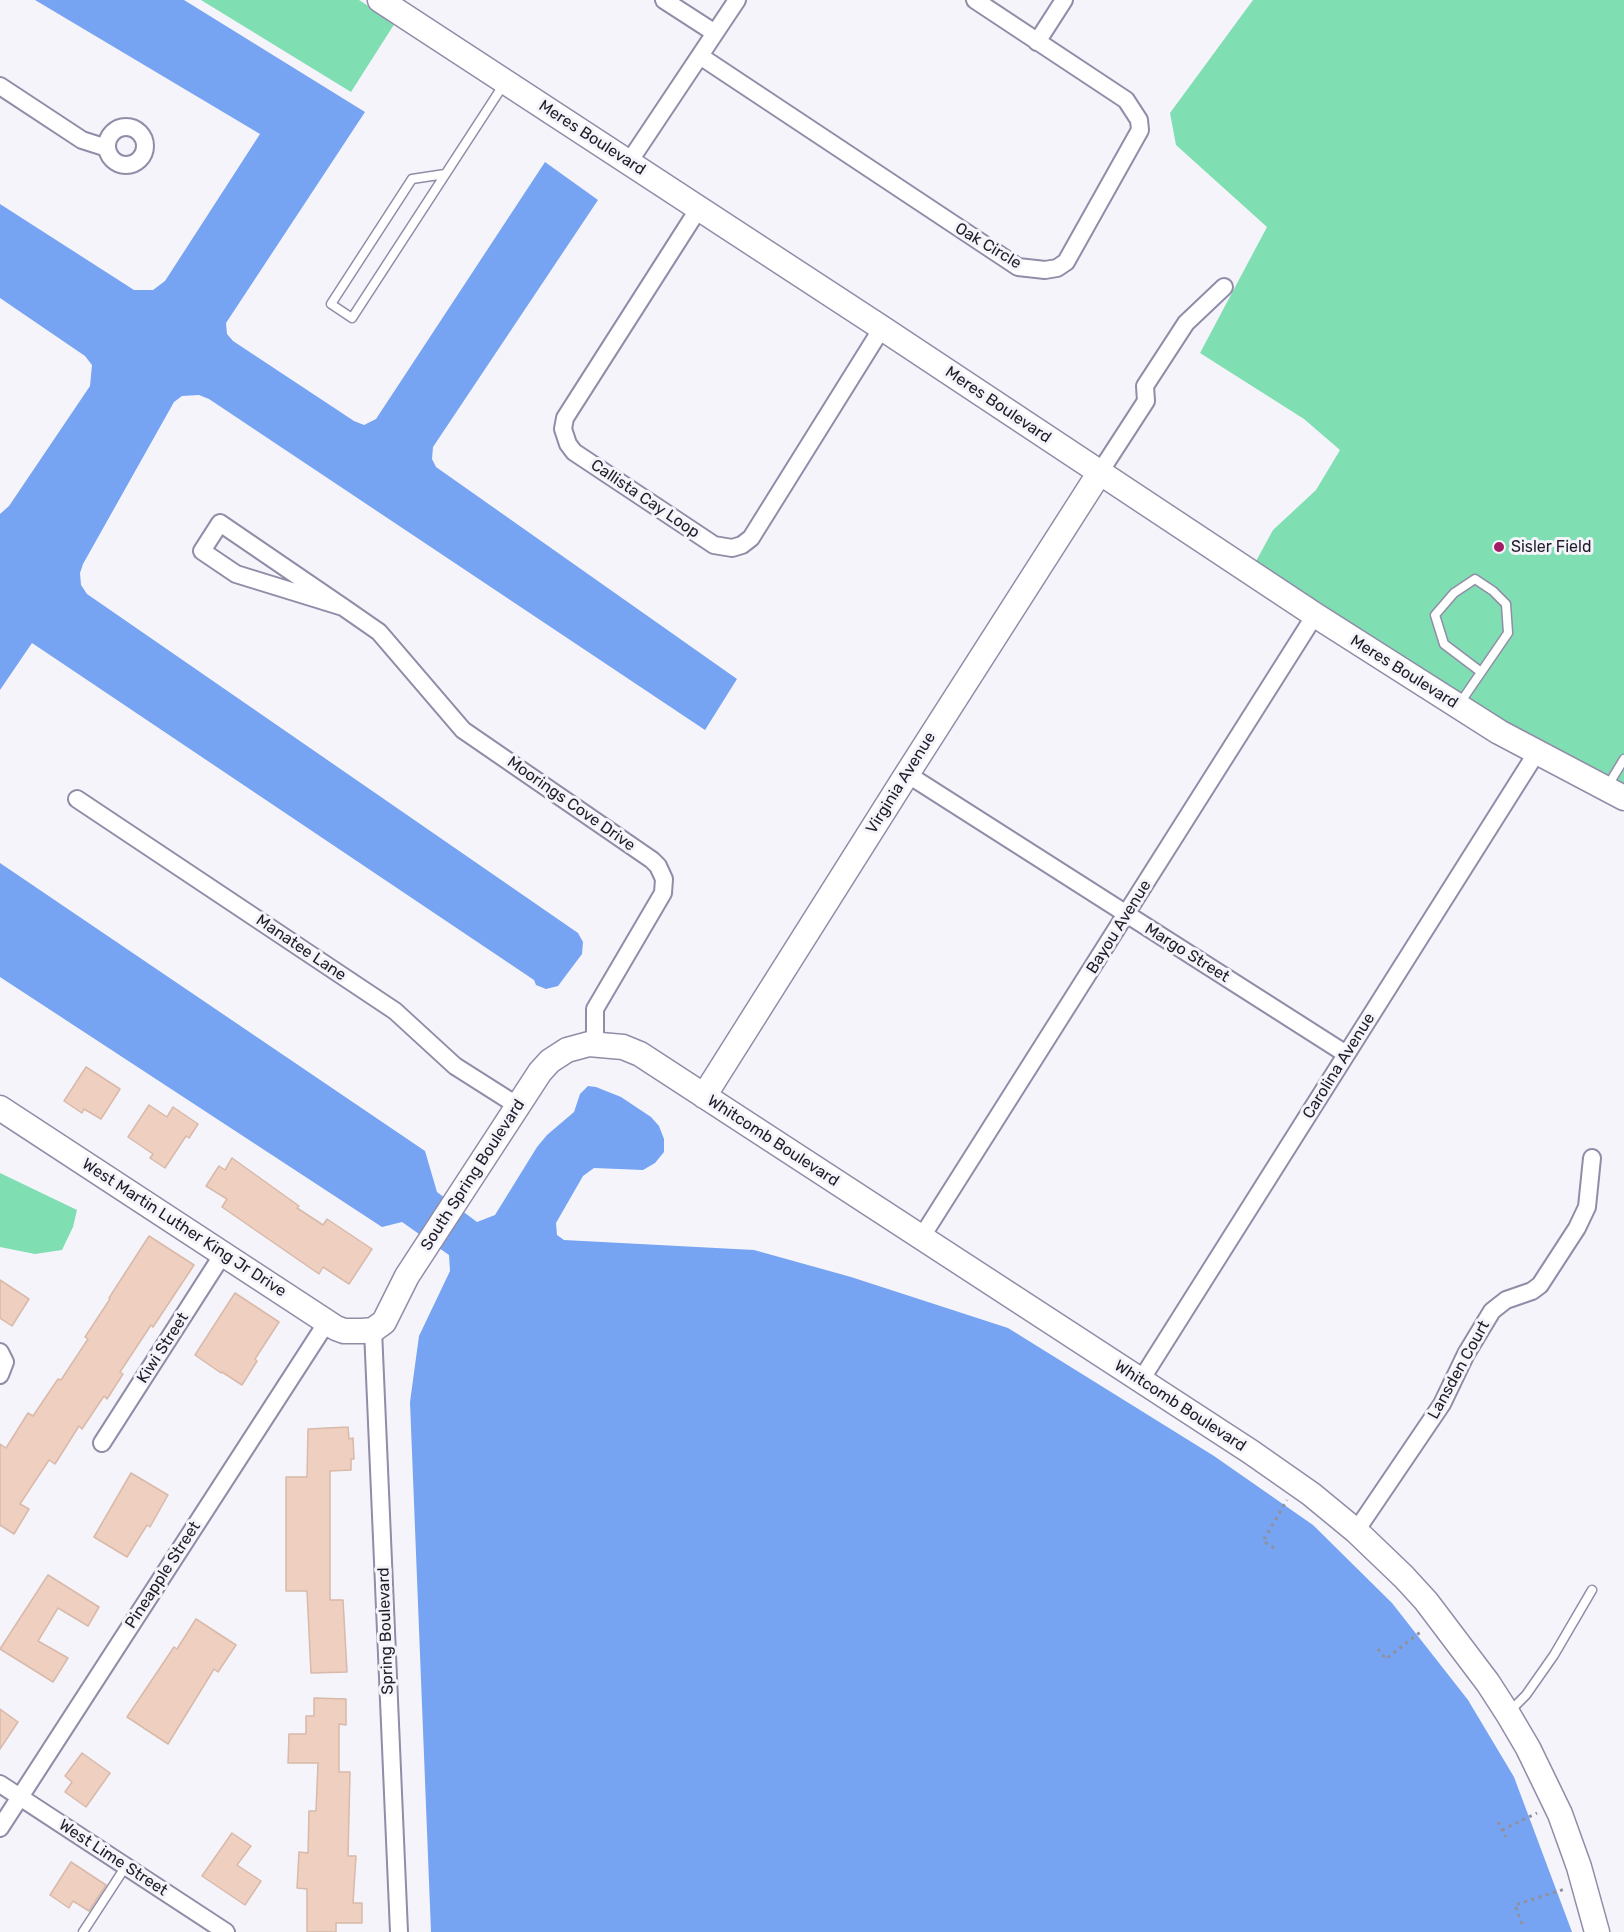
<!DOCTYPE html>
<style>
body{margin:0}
canvas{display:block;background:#f5f4fa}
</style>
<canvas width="1624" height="1932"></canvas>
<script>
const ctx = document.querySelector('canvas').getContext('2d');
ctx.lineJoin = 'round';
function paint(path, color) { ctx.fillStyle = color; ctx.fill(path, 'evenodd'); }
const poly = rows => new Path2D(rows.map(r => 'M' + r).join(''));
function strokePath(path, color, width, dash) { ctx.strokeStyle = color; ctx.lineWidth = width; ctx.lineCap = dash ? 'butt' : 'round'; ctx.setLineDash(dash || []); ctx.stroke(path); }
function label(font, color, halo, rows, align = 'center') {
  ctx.font = font + ' Rubik,sans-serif'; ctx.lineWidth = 6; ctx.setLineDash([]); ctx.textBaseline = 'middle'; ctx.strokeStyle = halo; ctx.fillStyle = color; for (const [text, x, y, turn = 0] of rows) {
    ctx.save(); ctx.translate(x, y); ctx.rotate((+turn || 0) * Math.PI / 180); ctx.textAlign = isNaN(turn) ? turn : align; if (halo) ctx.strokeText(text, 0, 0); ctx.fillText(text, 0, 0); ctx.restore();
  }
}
paint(poly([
 [201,0,359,0,395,23,351,92],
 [1253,0,1624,0,1624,785,1504,722,1255,563,1273,530,1316,490,1340,450,1304,419,1200,353,1267,227,1176,145,1170,113],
 [0,1173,77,1210,73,1227,62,1250,35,1254,0,1247]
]), '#7fdeb2');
paint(poly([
 [35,0,184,0,365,112,226,323,227,334,233,341,354,421,364,425,376,419,545,162,598,200,433,447,432,459,436,467,737,679,705,730,209,399,199,395,182,396,174,402,83,564,80,573,81,585,87,594,578,933,583,942,582,954,558,986,546,989,536,985,534,980,32,643,0,690,0,514,9,506,90,386,92,365,85,356,0,298,0,204,134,290,153,290,165,281,260,134],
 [0,863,425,1151,437,1192,477,1222,495,1215,537,1147,547,1135,574,1112,580,1094,588,1086,596,1087,621,1097,651,1117,659,1126,664,1139,664,1152,655,1163,643,1170,594,1168,583,1176,556,1223,557,1235,564,1240,754,1250,851,1277,1008,1328,1214,1456,1313,1525,1392,1603,1468,1700,1514,1777,1572,1932,431,1932,410,1402,419,1336,450,1271,449,1255,402,1222,382,1227,0,977]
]), '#76a4f3');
const building = poly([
 [86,1067,120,1089,101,1119,84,1109,82,1113,64,1101,86,1067],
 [149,1105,167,1117,173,1107,198,1124,189,1138,186,1136,165,1168,150,1158,153,1154,128,1137,149,1105],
 [232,1158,299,1206,297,1208,323,1225,327,1219,372,1249,349,1284,323,1267,319,1274,222,1207,227,1199,206,1186,219,1166,225,1170,232,1158],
 [149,1236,194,1265,153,1327,151,1325,120,1372,123,1374,107,1399,104,1396,82,1429,79,1426,55,1464,49,1460,20,1504,29,1509,14,1534,0,1525,0,1444,6,1448,28,1413,33,1416,58,1379,61,1380,88,1339,85,1337,110,1299,109,1298,149,1236],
 [0,1280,29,1299,12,1326,0,1318,0,1280],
 [235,1293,279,1322,255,1359,257,1361,242,1385,222,1372,221,1373,195,1355,235,1293],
 [348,1427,349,1439,353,1438,354,1459,351,1459,351,1470,330,1471,330,1600,343,1600,347,1672,311,1673,307,1591,286,1591,286,1477,307,1477,308,1429,348,1427],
 [131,1473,168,1495,150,1527,147,1525,127,1557,94,1537,131,1473],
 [48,1575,99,1607,88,1626,58,1608,38,1641,68,1658,53,1682,0,1649,48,1575],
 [196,1619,236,1645,218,1672,214,1669,168,1744,127,1717,174,1647,177,1649,196,1619],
 [314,1698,346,1699,346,1725,339,1724,339,1772,350,1772,348,1856,356,1856,353,1903,362,1903,362,1923,336,1923,336,1932,307,1932,307,1889,297,1888,299,1852,308,1853,309,1811,316,1811,318,1763,288,1763,289,1734,306,1734,306,1716,314,1716,314,1698],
 [0,1709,18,1722,0,1749,0,1709],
 [82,1753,110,1773,86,1807,65,1792,72,1782,65,1776,82,1753],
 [232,1833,251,1846,237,1865,261,1881,245,1905,202,1876,232,1833],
 [71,1862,106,1885,89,1911,73,1901,69,1908,50,1895,71,1862]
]);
paint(building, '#efd0c0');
strokePath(building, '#d8b9aa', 1.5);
const lane = poly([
 [445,174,412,179,331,304,352,318,504,84],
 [1460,703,1508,633,1506,604,1493,591,1475,579,1454,593,1435,615,1444,644,1481,672],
 [1607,787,1624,759],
 [1510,1711,1526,1695,1554,1655,1592,1590],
 [83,1932,126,1866]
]);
const street = poly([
 [664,0,715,33],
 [1037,42,1064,0],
 [700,56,1018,267,1045,270,1057,268,1066,262,1140,130,1139,120,1126,100,975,0],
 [0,86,82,140,107,148],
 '107 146a19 19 0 1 1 38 0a19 19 0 1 1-38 0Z',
 [629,162,737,0],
 [699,208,565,418,563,429,568,444,574,452,714,545,732,548,742,545,751,538,882,328],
 [1100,472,1146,401,1145,386,1186,323,1224,287],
 [343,607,236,574,202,551,220,523,343,607,379,632,463,730,652,860,658,866,664,879,663,893,595,1009,595,1044],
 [907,774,1346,1054],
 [77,799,395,1011,455,1066,518,1106],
 [921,1238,1315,615],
 [373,1330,399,1932],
 [0,1352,5,1362,0,1375],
 [1141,1380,1537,752],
 [102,1443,223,1254],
 [1356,1531,1442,1404,1466,1354,1492,1311,1506,1300,1532,1291,1540,1285,1577,1228,1587,1207,1592,1158],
 [0,1784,226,1932],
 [0,1828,327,1322]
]);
const secondary = poly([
 [380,0,882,328,1315,615,1499,732,1624,798],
 [704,1096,907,774,1100,472],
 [0,1108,336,1328,344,1331,362,1331,373,1330,384,1322,407,1276,540,1072,550,1061,567,1050,589,1044,623,1047,640,1054,1251,1452,1311,1494,1356,1531,1404,1577,1426,1601,1488,1683,1508,1714,1528,1748,1560,1814,1579,1867,1597,1932]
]);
strokePath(lane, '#918ca8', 11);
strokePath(street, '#918ca8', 20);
strokePath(secondary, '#918ca8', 27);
strokePath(poly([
 [1274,1548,1263,1541,1287,1500],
 [1378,1649,1386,1659,1423,1630],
 [1498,1822,1506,1837],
 [1502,1830,1537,1813],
 [1522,1924,1515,1905,1565,1889]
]), '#929099', 3, [3, 4.5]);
strokePath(lane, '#fff', 8);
strokePath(street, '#fff', 16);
strokePath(secondary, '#fff', 24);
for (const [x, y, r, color] of [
 [1499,547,6,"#a41c66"]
]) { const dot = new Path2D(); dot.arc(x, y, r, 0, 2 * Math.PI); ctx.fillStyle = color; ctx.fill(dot); strokePath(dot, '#f5f4fa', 2); }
label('16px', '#1f1d28', '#f5f4fa', [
 ["Meres Boulevard",592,138,33],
 ["Oak Circle",988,246,31],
 ["Meres Boulevard",998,405,34],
 ["Callista Cay Loop",645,499,34],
 ["Meres Boulevard",1404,672,32],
 ["Virginia Avenue",901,783,-58],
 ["Moorings Cove Drive",571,804,35],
 ["Bayou Avenue",1119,927,-58],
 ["Manatee Lane",301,948,34],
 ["Margo Street",1187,953,32],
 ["Carolina Avenue",1339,1066,-58],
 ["Whitcomb Boulevard",773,1141,33],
 ["South Spring Boulevard",473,1175,-57],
 ["West Martin Luther King Jr Drive",184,1228,33],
 ["Kiwi Street",163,1348,-57],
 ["Lansden Court",1459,1370,-61],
 ["Whitcomb Boulevard",1180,1406,33],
 ["Pineapple Street",163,1575,-57],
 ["Spring Boulevard",386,1631,-92],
 ["West Lime Street",113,1858,33]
]);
label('16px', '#1f1d28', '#f5f4fa', [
 ["Sisler Field",1511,547]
], 'left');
</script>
